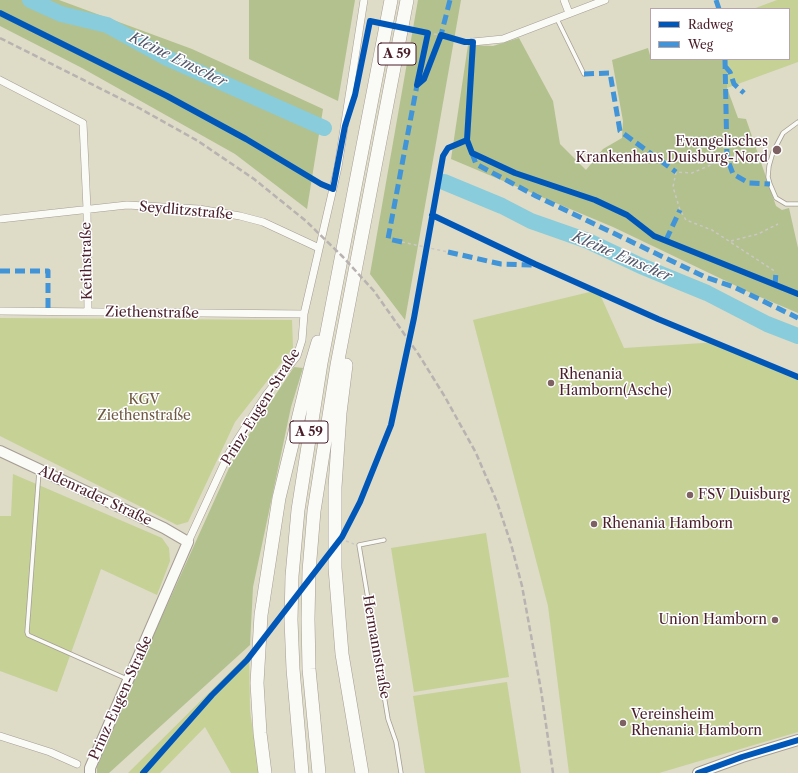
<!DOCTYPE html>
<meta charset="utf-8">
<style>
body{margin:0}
#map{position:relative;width:798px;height:773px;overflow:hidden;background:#dedbc7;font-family:"Libre Caslon Text",serif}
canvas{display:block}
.legend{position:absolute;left:650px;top:8px;width:140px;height:52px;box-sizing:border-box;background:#fff;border:1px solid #b7a5aa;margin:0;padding:5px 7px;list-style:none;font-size:12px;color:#4a1f2b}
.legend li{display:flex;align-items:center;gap:8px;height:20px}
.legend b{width:20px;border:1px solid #b7a5aa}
</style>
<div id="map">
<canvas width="798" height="773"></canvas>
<ul class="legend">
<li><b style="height:5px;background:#0057b8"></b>Radweg</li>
<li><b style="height:5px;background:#4194d7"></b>Weg</li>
</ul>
</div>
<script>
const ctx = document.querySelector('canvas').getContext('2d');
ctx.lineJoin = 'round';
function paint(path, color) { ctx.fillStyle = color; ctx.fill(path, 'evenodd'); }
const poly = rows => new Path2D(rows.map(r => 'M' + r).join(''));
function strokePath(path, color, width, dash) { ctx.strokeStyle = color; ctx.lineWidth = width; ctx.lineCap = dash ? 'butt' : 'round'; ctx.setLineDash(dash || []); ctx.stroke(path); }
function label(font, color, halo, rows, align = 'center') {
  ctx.font = font + ' "Libre Caslon Text",serif'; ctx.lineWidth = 3; ctx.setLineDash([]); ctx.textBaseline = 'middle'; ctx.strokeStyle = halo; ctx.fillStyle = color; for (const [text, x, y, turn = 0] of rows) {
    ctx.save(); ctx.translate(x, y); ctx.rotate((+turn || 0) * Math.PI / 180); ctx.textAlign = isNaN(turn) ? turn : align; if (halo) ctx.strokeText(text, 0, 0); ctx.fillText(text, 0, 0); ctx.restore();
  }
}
paint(poly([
 [777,0,798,0,798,62,727,88,727,59,789,59,789,9,753,9],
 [598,290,624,348,719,342,798,379,798,732,659,773,569,773,548,606,473,320],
 [0,318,292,320,293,348,235,422,188,522,177,525,0,436],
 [13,474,162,538,169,548,170,561,157,595,101,569,57,692,0,671,0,516,11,516],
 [486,533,509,677,414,692,391,548],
 [249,653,250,711,259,773,231,773,205,727,160,773,128,773],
 [507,682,521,773,425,773,413,696]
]), '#c6d196');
paint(poly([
 [0,0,59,0,192,49,323,109,307,209,235,154,82,68,0,26],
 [249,0,355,0,338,101,249,59],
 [418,0,461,0,405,320,370,274],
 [519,38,553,101,560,144,586,170,603,149,622,138,623,121,612,60,648,48,651,59,653,60,727,59,727,88,738,118,746,119,776,206,782,210,789,208,798,248,798,313,753,294,613,227,451,159,468,45,493,46],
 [294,367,303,368,291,407,253,587,250,645,109,773,97,773,97,767,113,725,234,457]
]), '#b2c18e');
strokePath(poly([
 [30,0,61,14,107,25,167,58,324,128],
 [444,182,502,206,531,221,588,241,641,266,707,293,767,324,798,336]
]), '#89ccdb', 16);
const lane = poly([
 [557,19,584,74],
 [798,122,783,133,773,152,769,166,768,177,770,184,776,198,786,204,798,204],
 [39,471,27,632,28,635,127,679],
 [384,540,359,545,388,719,396,742,401,773]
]);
const street = poly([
 [564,0,569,13],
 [473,42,503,39,605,0],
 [0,80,83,123,87,209,88,312],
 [0,219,127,205,199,209,240,216,263,222,319,248],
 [0,311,304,314],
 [188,542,229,453,266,395,297,356,302,340,304,314,338,167,364,0],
 [0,736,50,752,77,764]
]);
const secondary = poly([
 [0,451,164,528,188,542,90,768,90,773],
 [698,773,742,757,798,740]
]);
const highway = poly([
 [346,365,340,413,335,487,335,568,342,654,362,773],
 [265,773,260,733,257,683,261,615,279,498,312,362,318,342],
 [302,773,293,669,291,620,292,576,298,510,321,363,391,0],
 [319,773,309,669,308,619,309,571,314,511,337,365,407,0]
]);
strokePath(lane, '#a59d93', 5);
strokePath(street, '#a59d93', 8);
strokePath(secondary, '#a59d93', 12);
strokePath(highway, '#a59d93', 14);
strokePath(poly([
 [428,33,441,35],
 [727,158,692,173,676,172,673,187,680,210,686,220,712,230,776,272],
 [731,241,758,234,778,224],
 [402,242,448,252],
 [346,541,354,544]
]), '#cbc7c4', 1.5, [3, 3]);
strokePath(lane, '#fafaf7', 3.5);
strokePath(street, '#fafaf7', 7);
strokePath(secondary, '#fafaf7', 10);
strokePath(highway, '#fafaf7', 13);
strokePath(poly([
 [0,38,139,108,198,141,254,179,306,221,343,257,374,291,419,355,445,397,476,453,497,502,511,544,522,586,541,690,553,773]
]), '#b8b2b1', 2.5, [6, 3]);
strokePath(poly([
 [370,21,420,31]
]), '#cbc7c4', 1.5, [3, 3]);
strokePath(poly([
 [716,0,719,9],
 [440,39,450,0],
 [725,59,727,158,733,174,749,183,770,184],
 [725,66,730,72,734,84,744,93],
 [584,74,610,73,620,131,676,172],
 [472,153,476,164,536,196,705,277,734,287,798,318],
 [666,240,680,210],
 [402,242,388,239,417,85],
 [448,252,501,264,532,265],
 [0,271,48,271,48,311],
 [775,285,776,272]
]), '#4194d7', 5, [10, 5]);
strokePath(poly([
 [0,13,167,96,246,139,321,184,333,189,345,126,355,95,370,21,428,33,417,85,424,79,441,35,465,42,473,42,467,140,472,153,515,173,595,200,627,215,654,236,798,294],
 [432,215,535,264,658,319,798,377],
 [143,773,212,695,247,660,342,537,360,502,391,425,414,318,443,156,448,148,467,140],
 [698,773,742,757,798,740]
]), '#0057b8', 6);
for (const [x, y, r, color] of [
 [777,150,5,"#7e6162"],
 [551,383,4,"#7e6162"],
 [690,495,4,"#7e6162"],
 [594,524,4,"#7e6162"],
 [775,620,4,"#7e6162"],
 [623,723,4,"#7e6162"]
]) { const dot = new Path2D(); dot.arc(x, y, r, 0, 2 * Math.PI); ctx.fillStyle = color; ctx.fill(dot); strokePath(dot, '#fff', 1.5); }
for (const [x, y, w] of [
 [397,54,38],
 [309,432,38]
]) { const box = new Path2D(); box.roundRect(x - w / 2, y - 11, w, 22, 3); ctx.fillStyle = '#fff'; ctx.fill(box); strokePath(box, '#4a1f2b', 1); }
label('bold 13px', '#4a1f2b', null, [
 ["A 59",397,54],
 ["A 59",309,432]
]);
label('14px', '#4a1f2b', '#fff', [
 ["Evangelisches",768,142,"right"],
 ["Krankenhaus Duisburg-Nord",768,158,"right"],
 ["Rhenania",559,375],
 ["Hamborn(Asche)",559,391],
 ["FSV Duisburg",698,495],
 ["Rhenania Hamborn",602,524],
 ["Union Hamborn",767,620,"right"],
 ["Vereinsheim",631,715],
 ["Rhenania Hamborn",631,731]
], 'left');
label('14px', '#4a1f2b', '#fff', [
 ["Seydlitzstraße",186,211,5],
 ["Keithstraße",87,261,-91],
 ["Ziethenstraße",152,313,1],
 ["Prinz-Eugen-Straße",261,407,-58],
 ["Aldenrader Straße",95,496,25],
 ["Hermannstraße",376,647,80],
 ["Prinz-Eugen-Straße",121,698,-66]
]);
label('14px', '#6f5a42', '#fff', [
 ["KGV",144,400],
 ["Ziethenstraße",144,416]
]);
label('italic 15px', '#53596c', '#fff', [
 ["Kleine Emscher",178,60,26],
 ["Kleine Emscher",622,257,23]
]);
</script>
